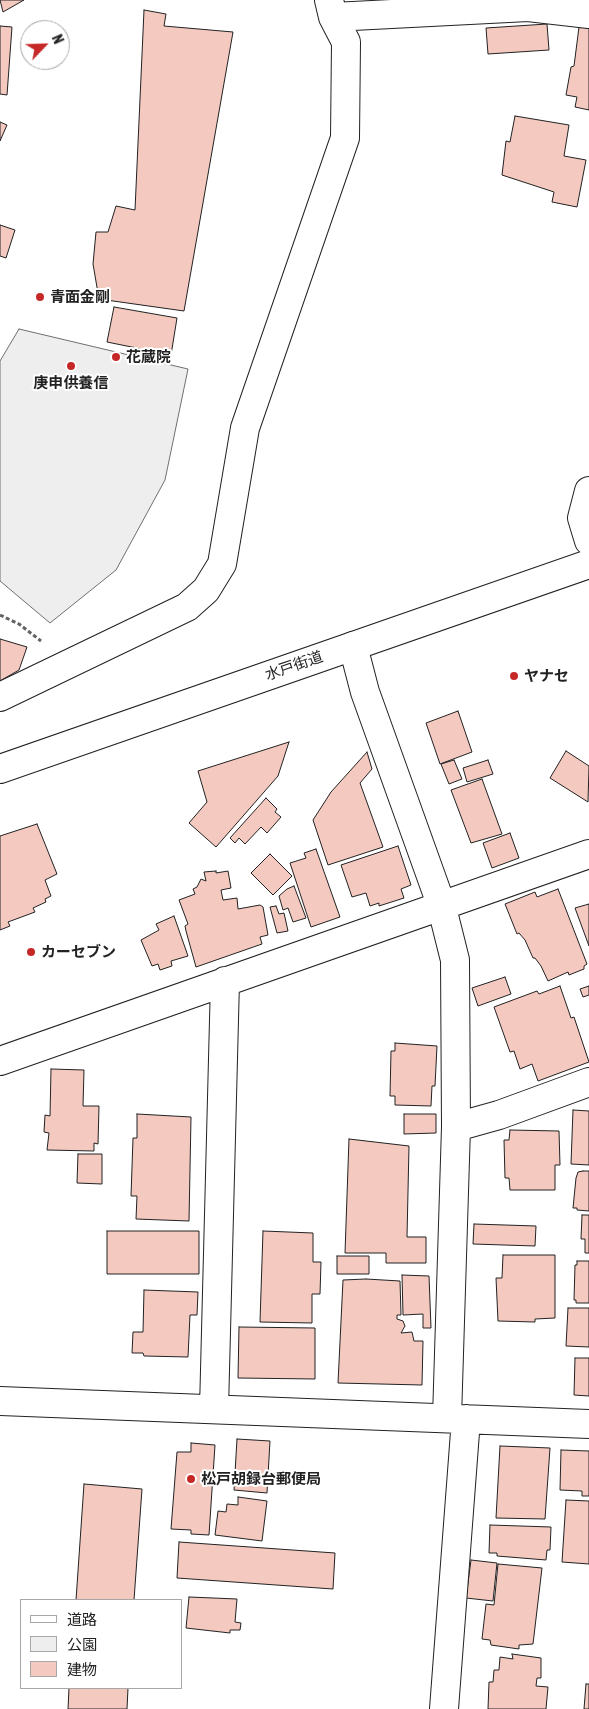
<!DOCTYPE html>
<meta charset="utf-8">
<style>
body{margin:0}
#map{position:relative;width:589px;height:1709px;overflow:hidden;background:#fff;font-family:"Asap Condensed","Noto Sans JP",sans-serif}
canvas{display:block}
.legend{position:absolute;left:20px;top:1599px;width:162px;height:90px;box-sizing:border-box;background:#fff;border:1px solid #a7a7a7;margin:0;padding:6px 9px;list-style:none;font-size:15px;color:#222}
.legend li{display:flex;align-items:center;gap:10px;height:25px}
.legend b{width:25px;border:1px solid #a7a7a7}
.north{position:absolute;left:20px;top:20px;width:50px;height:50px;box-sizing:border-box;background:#fff;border:1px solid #a7a7a7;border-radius:50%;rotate:66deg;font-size:14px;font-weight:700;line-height:20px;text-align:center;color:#222}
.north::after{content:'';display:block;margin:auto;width:18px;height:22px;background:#c62828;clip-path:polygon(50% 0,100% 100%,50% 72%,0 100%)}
</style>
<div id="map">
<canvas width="589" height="1709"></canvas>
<ul class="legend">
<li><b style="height:6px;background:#fff"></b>道路</li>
<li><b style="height:14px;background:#eee"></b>公園</li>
<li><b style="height:14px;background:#f3c9c0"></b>建物</li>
</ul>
<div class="north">N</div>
</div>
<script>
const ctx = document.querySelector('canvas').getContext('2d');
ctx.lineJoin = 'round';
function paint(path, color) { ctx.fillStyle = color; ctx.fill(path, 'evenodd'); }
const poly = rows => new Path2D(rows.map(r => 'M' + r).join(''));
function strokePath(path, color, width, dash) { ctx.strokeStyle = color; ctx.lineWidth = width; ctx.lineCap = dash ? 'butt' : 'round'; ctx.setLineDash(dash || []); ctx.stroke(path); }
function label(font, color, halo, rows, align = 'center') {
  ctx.font = font + ' "Asap Condensed","Noto Sans JP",sans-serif'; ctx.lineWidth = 4; ctx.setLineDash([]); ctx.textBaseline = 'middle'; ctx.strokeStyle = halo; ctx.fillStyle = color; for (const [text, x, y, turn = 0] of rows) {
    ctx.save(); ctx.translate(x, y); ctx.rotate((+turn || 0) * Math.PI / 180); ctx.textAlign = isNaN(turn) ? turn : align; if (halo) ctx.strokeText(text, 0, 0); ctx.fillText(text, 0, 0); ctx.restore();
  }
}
const green = poly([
 [19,329,188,369,165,480,116,570,50,623,0,581,0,361,19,329]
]);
paint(green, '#eee');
strokePath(green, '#6f6f6f', 1);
const building = poly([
 [0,0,24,0,3,12,0,0],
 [144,10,166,14,164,26,233,32,184,311,99,299,93,264,96,232,108,232,116,206,135,210,144,10],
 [547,24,549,50,488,54,486,28,547,24],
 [0,26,12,27,7,95,0,94,0,26],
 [579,27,589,28,589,110,575,107,577,97,566,95,571,67,574,66,579,27],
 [515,116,569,125,564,156,586,160,577,207,552,202,554,192,502,175,506,141,510,142,515,116],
 [0,122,7,125,0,141,0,122],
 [0,225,15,230,6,258,0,256,0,225],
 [114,307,177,318,171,355,107,342,114,307],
 [0,639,27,647,19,670,0,681,0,639],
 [458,711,472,752,440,764,426,723,458,711],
 [289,742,278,776,216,847,189,823,207,802,198,771,289,742],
 [566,751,589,766,588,802,550,778,566,751],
 [367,752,372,769,360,783,383,847,328,865,313,820,331,792,367,752],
 [454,760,462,779,449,784,441,764,454,760],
 [488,760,493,774,467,782,463,768,488,760],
 [482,779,502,834,471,843,451,790,482,779],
 [266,798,277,809,275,812,281,817,267,833,261,827,245,844,239,838,235,843,230,838,266,798],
 [37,824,57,874,45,880,51,896,45,899,46,902,33,908,35,912,8,922,10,926,0,930,0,836,37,824],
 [510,833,519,858,492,868,483,843,510,833],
 [398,846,411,885,401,889,404,898,379,906,379,903,370,906,366,893,352,897,341,865,398,846],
 [316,849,340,917,311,927,290,863,306,858,304,853,316,849],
 [270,854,292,876,273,895,251,873,270,854],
 [216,871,216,873,228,871,231,888,221,890,223,900,237,898,238,909,260,905,263,907,268,935,260,937,262,944,196,967,186,931,185,926,188,924,179,900,195,894,193,889,197,887,201,879,206,881,204,872,216,871],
 [294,886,306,918,293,922,288,908,283,910,279,896,287,889,294,886],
 [558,889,587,964,584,966,584,969,569,975,568,972,548,981,541,966,535,958,533,958,525,940,519,933,517,934,505,904,535,892,537,897,558,889],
 [589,904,589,946,575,908,589,904],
 [276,906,279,914,284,913,288,931,277,933,270,907,276,906],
 [174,916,188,956,171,961,172,966,160,970,158,964,152,966,141,940,159,930,156,924,174,916],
 [505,977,511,994,478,1006,472,988,505,977],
 [560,986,571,1018,574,1017,589,1062,538,1081,532,1064,520,1069,514,1051,510,1052,494,1007,537,991,539,994,560,986],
 [589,986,589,995,583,997,580,989,589,986],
 [395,1043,437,1046,435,1086,432,1086,431,1106,395,1105,395,1096,390,1096,391,1051,395,1051,395,1043],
 [51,1069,84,1070,83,1106,99,1106,98,1144,94,1143,94,1151,47,1150,49,1133,44,1132,45,1115,50,1116,51,1069],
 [573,1110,589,1111,589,1165,571,1164,573,1110],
 [137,1114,191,1117,189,1221,136,1219,137,1196,131,1196,133,1138,137,1138,137,1114],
 [404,1114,436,1114,436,1133,404,1134,404,1114],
 [510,1130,559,1131,560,1165,555,1165,555,1190,510,1190,509,1178,505,1178,504,1140,509,1140,510,1130],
 [349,1139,409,1146,407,1237,426,1237,426,1263,386,1263,386,1253,345,1253,349,1139],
 [78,1154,102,1154,102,1184,77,1183,78,1154],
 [583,1171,589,1171,589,1211,577,1210,577,1208,573,1208,576,1178,578,1172,583,1171],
 [582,1215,589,1215,589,1253,585,1253,585,1239,581,1239,582,1215],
 [474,1224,536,1226,535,1246,473,1244,474,1224],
 [107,1231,199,1231,199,1274,107,1274,107,1231],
 [263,1231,313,1233,313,1262,321,1262,320,1294,312,1294,312,1323,260,1322,263,1231],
 [503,1255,555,1255,555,1318,535,1319,535,1322,498,1321,496,1278,502,1278,503,1255],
 [337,1256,369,1256,369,1274,337,1274,337,1256],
 [577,1261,589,1261,589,1303,576,1303,576,1300,574,1300,575,1265,577,1265,577,1261],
 [402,1275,429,1276,431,1328,423,1328,423,1314,403,1315,402,1275],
 [366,1279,400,1281,401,1315,397,1315,397,1319,403,1321,405,1326,401,1333,412,1332,414,1341,423,1341,422,1385,338,1383,343,1280,366,1279],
 [144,1290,198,1292,197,1315,190,1315,188,1357,144,1356,143,1353,132,1353,133,1332,143,1332,144,1290],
 [568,1308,589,1308,589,1347,566,1346,568,1308],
 [239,1327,315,1328,315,1379,238,1378,239,1327],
 [575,1358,589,1358,589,1396,574,1395,575,1358],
 [237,1439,270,1441,267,1493,234,1490,237,1439],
 [191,1443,215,1445,209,1535,191,1534,191,1530,171,1529,177,1452,191,1452,191,1443],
 [500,1446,550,1448,545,1519,496,1518,500,1446],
 [561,1450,589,1451,589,1496,582,1496,582,1491,560,1490,561,1450],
 [84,1484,142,1489,134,1600,76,1600,84,1484],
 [238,1497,267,1501,262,1541,215,1535,218,1511,226,1512,227,1504,238,1505,238,1497],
 [566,1500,589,1501,589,1564,562,1562,566,1500],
 [490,1525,551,1527,550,1550,547,1550,546,1560,497,1556,497,1553,489,1553,490,1525],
 [179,1542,335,1553,333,1589,177,1578,179,1542],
 [471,1560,497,1563,493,1601,466,1598,471,1560],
 [498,1564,542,1568,533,1644,519,1645,519,1649,491,1645,490,1640,482,1639,486,1604,494,1605,498,1564],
 [189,1597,237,1599,235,1622,241,1623,240,1630,230,1630,230,1633,186,1628,189,1597],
 [512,1654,541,1658,541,1678,537,1678,536,1686,548,1687,546,1709,488,1709,489,1682,493,1682,494,1670,499,1670,500,1657,513,1659,512,1654],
 [586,1684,589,1684,589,1709,584,1709,586,1684],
 [69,1688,128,1688,127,1709,68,1709,69,1688]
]);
paint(building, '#f3c9c0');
strokePath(building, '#222', 1);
const minor = poly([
 [329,0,333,17,528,7,589,14],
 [589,491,582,518,589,541],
 [353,646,365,692,441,904,455,960,456,1127,447,1418],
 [0,697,187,607,206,590,222,564,245,428,345,138,346,42,333,17],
 [0,1061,589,854],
 [456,1127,499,1115,589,1082],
 [0,1401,589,1424],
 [214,1409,225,981],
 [444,1709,466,1419]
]);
const highway = poly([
 [0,769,589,564]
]);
strokePath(minor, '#222', 30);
strokePath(highway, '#222', 30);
strokePath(poly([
 [0,615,19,624,41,641]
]), '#646464', 3, [4, 2.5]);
strokePath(minor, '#fff', 28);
strokePath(highway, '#fff', 28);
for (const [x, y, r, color] of [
 [40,297,5,"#c62828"],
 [116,357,5,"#c62828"],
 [71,366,5,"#c62828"],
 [514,676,5,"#c62828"],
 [31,952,5,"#c62828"],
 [191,1479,5,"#c62828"]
]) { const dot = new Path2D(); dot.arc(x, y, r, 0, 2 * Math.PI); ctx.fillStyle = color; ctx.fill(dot); strokePath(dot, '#fff', 2); }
label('bold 15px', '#222', '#fff', [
 ["青面金剛",50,297],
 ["花蔵院",126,357],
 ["庚申供養信",71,383,"center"],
 ["ヤナセ",524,676],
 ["カーセブン",41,952],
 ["松戸胡録台郵便局",201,1479]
], 'left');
label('15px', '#222', '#fff', [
 ["水戸街道",294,666,-19]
]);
</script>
